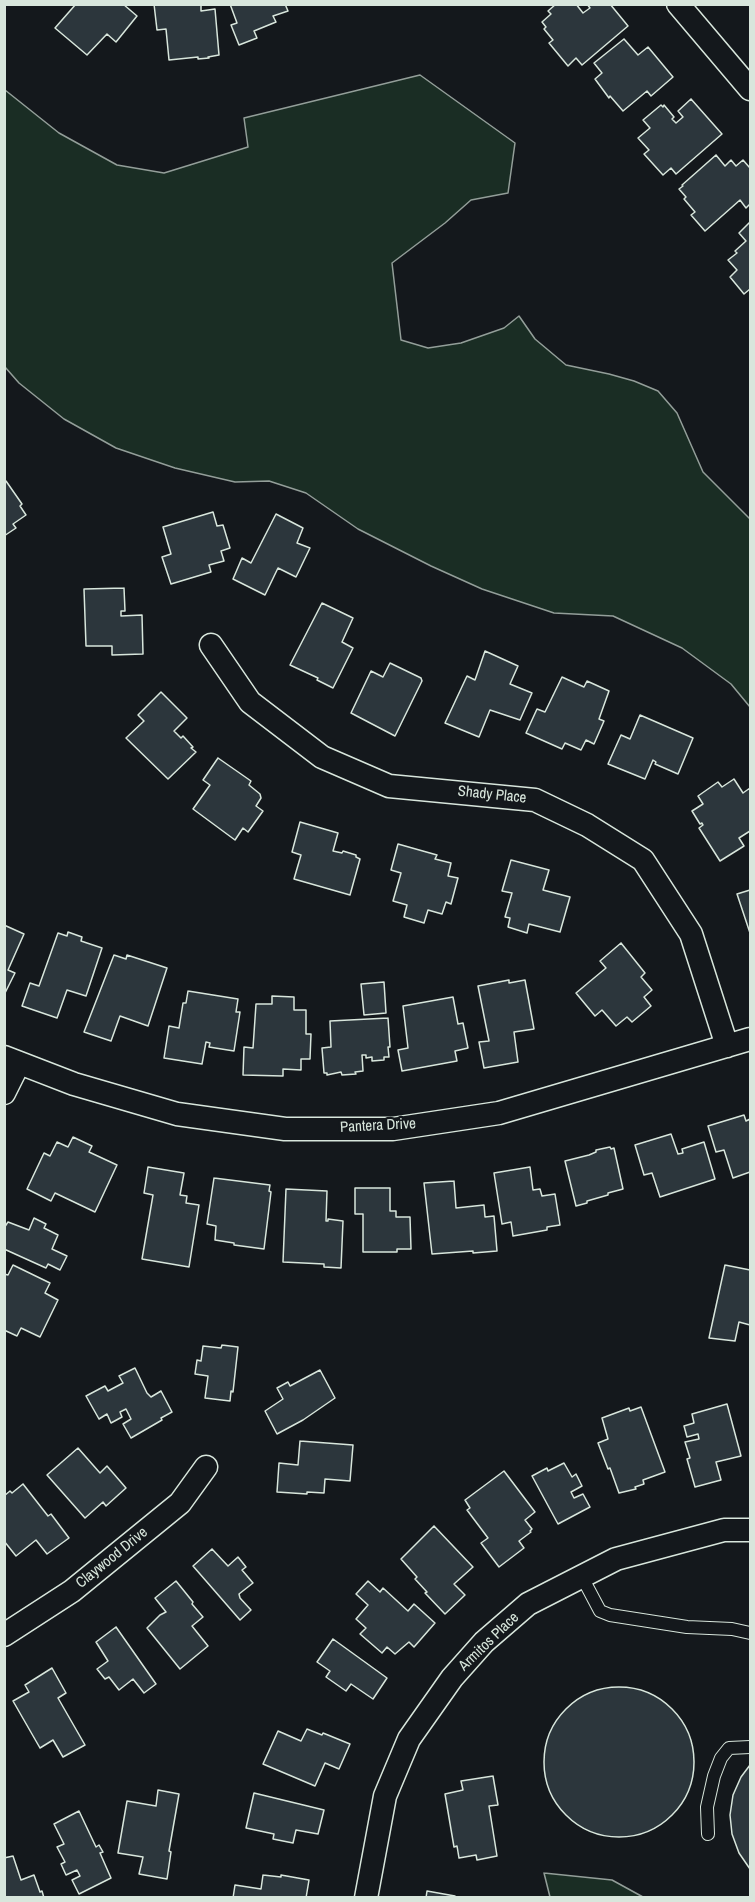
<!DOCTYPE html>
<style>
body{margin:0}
#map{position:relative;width:755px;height:1902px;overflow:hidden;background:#14181c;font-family:"Archivo Narrow",sans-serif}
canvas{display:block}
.frame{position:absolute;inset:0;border:6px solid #d8e6dc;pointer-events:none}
</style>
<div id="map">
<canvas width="755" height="1902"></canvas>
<div class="frame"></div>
</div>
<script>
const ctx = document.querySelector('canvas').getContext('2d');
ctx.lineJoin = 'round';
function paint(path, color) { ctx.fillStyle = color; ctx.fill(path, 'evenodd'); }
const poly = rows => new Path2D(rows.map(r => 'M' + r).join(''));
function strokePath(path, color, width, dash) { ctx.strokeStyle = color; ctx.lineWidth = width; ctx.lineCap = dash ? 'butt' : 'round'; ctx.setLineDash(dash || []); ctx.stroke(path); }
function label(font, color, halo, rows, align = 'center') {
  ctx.font = font + ' "Archivo Narrow",sans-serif'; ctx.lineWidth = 4.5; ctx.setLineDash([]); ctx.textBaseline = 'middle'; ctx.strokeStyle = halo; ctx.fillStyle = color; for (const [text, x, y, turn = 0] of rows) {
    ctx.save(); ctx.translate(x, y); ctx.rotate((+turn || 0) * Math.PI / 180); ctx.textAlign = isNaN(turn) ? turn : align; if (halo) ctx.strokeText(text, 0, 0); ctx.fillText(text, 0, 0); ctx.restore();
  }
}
const green = poly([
 [420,75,515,143,508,193,471,200,445,223,392,263,401,340,428,348,461,343,504,328,519,316,535,339,566,365,609,374,634,381,658,391,677,413,703,472,750,519,750,707,731,684,682,648,613,616,554,613,482,589,431,566,358,529,306,493,269,481,235,482,175,468,116,448,64,419,19,383,5,367,5,90,59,133,117,165,164,173,248,147,244,118,420,75],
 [544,1873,612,1880,643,1897,550,1897,544,1873]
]);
paint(green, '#1a2d24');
strokePath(green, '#939e99', 1.5);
const building = poly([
 [76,4,123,4,137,16,116,42,107,34,87,55,55,28,76,4],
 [154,4,201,4,201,11,215,9,219,55,208,57,209,58,198,59,198,57,169,60,166,29,157,30,154,4],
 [230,4,285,4,288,11,273,16,276,22,254,31,257,38,239,45,231,25,237,23,230,4],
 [556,4,576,4,583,13,590,8,587,4,610,4,628,26,582,65,576,58,568,66,549,43,553,40,544,29,546,27,542,22,551,14,548,11,556,4],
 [624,39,638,55,648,47,673,77,651,96,647,91,623,111,610,96,609,98,595,79,602,73,594,63,624,39],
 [691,99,722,134,676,174,671,168,663,175,644,154,649,150,638,138,650,128,643,120,661,105,663,107,664,105,674,117,672,119,676,123,683,117,678,111,691,99],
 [716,155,725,166,731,160,736,166,743,160,750,168,750,204,746,208,740,200,705,231,691,215,695,212,684,199,686,197,679,189,683,186,682,185,716,155],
 [750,222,750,289,744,294,730,277,737,270,728,260,737,253,735,251,746,241,739,233,750,222],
 [6,481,22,504,20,506,26,515,13,524,16,528,4,536,4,482,6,481],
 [213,512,217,526,223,525,230,548,221,551,224,561,209,565,211,572,171,584,162,557,171,554,163,527,213,512],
 [276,514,303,528,297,543,310,548,296,577,278,568,265,595,233,579,242,558,251,563,276,514],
 [124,588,125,611,121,611,121,616,142,615,143,654,112,655,112,646,86,646,84,589,124,588],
 [322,603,353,618,342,642,353,648,333,688,317,680,318,678,290,665,322,603],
 [485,651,518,666,510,684,532,693,520,720,490,710,479,737,445,723,467,676,475,680,485,651],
 [390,663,421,678,422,681,395,736,351,713,371,671,383,677,390,663],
 [562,677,584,687,587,681,609,691,599,719,604,721,594,744,586,740,581,750,565,743,562,749,526,733,537,709,545,712,562,677],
 [161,692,187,718,174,731,181,738,183,736,193,747,191,748,196,752,168,779,126,738,144,721,138,715,161,692],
 [640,715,693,738,678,774,655,764,656,762,653,760,645,779,608,764,621,735,630,739,640,715],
 [218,758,251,781,249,785,260,794,261,798,256,806,263,811,248,832,243,828,235,840,193,809,210,785,203,780,218,758],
 [734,779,743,793,750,788,750,831,739,838,744,846,720,861,699,828,703,825,702,823,700,824,692,811,703,804,698,796,718,782,722,787,734,779],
 [300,822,338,833,333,851,342,853,343,851,356,855,356,857,360,859,350,895,294,879,301,855,292,852,300,822],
 [398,844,437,855,435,859,451,863,448,876,458,878,451,904,446,902,442,914,428,910,424,923,404,917,407,905,393,901,401,873,391,870,398,844],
 [511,860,549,870,543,890,570,897,560,932,529,924,527,933,508,927,510,918,505,917,512,893,502,891,511,860],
 [750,890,750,933,737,894,750,890],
 [4,925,24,934,8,970,15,973,4,995,4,925],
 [68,932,82,937,81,941,102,948,86,996,67,990,57,1018,22,1006,30,983,39,986,58,933,67,936,68,932],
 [621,943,645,973,641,977,652,990,644,997,651,1006,632,1022,627,1017,616,1026,602,1010,595,1016,576,993,606,968,600,961,621,943],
 [114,955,126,959,127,955,167,968,148,1026,120,1016,111,1041,84,1032,114,955],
 [509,980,509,983,525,980,534,1029,514,1032,518,1062,484,1068,479,1042,489,1041,478,986,509,980],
 [384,982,386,1013,364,1015,361,984,384,982],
 [188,991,238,999,236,1012,240,1012,234,1051,209,1047,210,1043,206,1042,202,1064,164,1058,169,1026,179,1028,183,1003,186,1003,188,991],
 [272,996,294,997,294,1010,306,1010,306,1034,311,1034,310,1059,301,1059,301,1070,283,1069,283,1076,243,1075,244,1047,253,1048,256,1004,272,1004,272,996],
 [453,997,458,1024,463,1023,468,1048,455,1051,457,1061,402,1071,398,1050,408,1048,403,1006,453,997],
 [388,1018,390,1047,388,1047,389,1057,384,1057,384,1060,372,1061,372,1057,366,1058,366,1055,362,1055,363,1071,355,1072,356,1074,342,1075,341,1072,327,1075,327,1073,324,1073,322,1048,331,1047,330,1021,388,1018],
 [744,1115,746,1121,750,1119,750,1172,733,1178,724,1150,716,1152,708,1126,744,1115],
 [671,1134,678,1154,683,1153,682,1149,704,1142,715,1179,660,1197,652,1173,644,1175,635,1145,671,1134],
 [73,1137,92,1146,89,1152,117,1165,95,1212,55,1193,51,1201,27,1189,44,1153,50,1156,57,1142,68,1147,73,1137],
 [610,1147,611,1149,614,1148,623,1189,608,1193,608,1195,587,1201,587,1203,576,1206,565,1161,589,1155,596,1152,596,1150,610,1147],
 [148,1167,184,1173,180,1195,187,1196,186,1203,199,1205,189,1267,142,1259,153,1195,144,1193,148,1167],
 [530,1167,533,1190,540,1189,542,1196,555,1194,560,1225,547,1227,547,1230,513,1236,511,1222,502,1224,494,1173,530,1167],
 [214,1178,270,1185,269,1191,271,1192,264,1249,234,1245,234,1243,215,1240,216,1226,207,1224,214,1178],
 [454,1181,456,1208,484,1205,485,1217,494,1216,497,1251,473,1253,473,1251,432,1254,424,1183,454,1181],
 [355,1188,390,1188,390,1211,396,1211,396,1217,410,1217,411,1249,397,1249,397,1252,363,1252,363,1214,355,1214,355,1188],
 [286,1189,327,1191,326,1221,328,1221,328,1219,343,1221,341,1268,324,1267,324,1264,283,1262,286,1189],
 [34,1218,46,1224,44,1228,58,1235,52,1249,67,1256,60,1270,48,1264,46,1268,4,1249,4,1228,8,1222,29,1230,34,1218],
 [13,1265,50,1283,45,1293,58,1300,40,1337,21,1328,17,1336,4,1330,4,1274,8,1275,13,1265],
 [725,1265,750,1270,750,1325,739,1322,735,1341,709,1338,725,1265],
 [222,1345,238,1347,233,1392,231,1391,230,1401,205,1398,208,1376,195,1374,197,1360,201,1361,203,1346,221,1348,222,1345],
 [135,1368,147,1393,151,1397,161,1391,172,1412,161,1418,162,1420,131,1438,123,1424,131,1419,126,1409,120,1412,122,1417,111,1423,107,1414,99,1419,86,1396,105,1386,108,1391,123,1383,119,1376,135,1368],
 [320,1370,335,1398,303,1420,277,1434,265,1411,283,1399,277,1388,288,1382,290,1386,320,1370],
 [727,1404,741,1456,716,1462,721,1480,695,1487,687,1459,690,1458,685,1442,699,1439,698,1434,687,1437,684,1426,694,1423,692,1414,727,1404],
 [641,1407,665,1472,643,1480,644,1484,635,1487,636,1489,619,1493,610,1468,608,1469,598,1443,608,1439,602,1418,629,1408,630,1411,641,1407],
 [300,1441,353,1445,350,1481,325,1479,324,1493,307,1492,307,1494,277,1492,279,1463,298,1465,300,1441],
 [78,1448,100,1473,107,1466,126,1488,106,1506,103,1502,85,1518,47,1475,78,1448],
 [564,1463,572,1477,576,1474,582,1486,571,1492,574,1498,583,1494,590,1507,558,1524,532,1476,547,1468,548,1471,564,1463],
 [504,1471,535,1512,525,1520,532,1529,530,1531,531,1532,519,1541,524,1548,499,1567,481,1543,488,1538,467,1510,470,1508,465,1500,504,1471],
 [23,1484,48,1516,51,1514,69,1538,47,1554,36,1540,16,1556,4,1541,4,1496,10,1491,12,1493,23,1484],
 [434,1526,473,1567,454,1584,465,1595,445,1614,425,1593,427,1592,415,1579,417,1577,401,1559,434,1526],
 [212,1549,228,1566,238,1557,246,1567,242,1570,253,1583,239,1594,240,1598,251,1610,240,1620,193,1566,212,1549],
 [176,1581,193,1602,192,1604,203,1617,192,1626,208,1646,180,1669,147,1628,160,1615,166,1612,155,1598,176,1581],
 [368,1581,380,1592,383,1588,408,1611,414,1604,435,1623,414,1647,409,1642,395,1654,387,1647,382,1653,360,1634,366,1628,356,1619,368,1605,356,1594,368,1581],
 [116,1627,156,1684,144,1693,133,1679,119,1690,109,1677,105,1679,97,1669,108,1661,96,1642,116,1627],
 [333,1639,387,1678,373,1699,351,1684,346,1691,326,1677,330,1671,317,1662,333,1639],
 [52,1668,66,1693,58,1698,85,1745,63,1757,53,1740,40,1748,13,1701,29,1692,25,1685,52,1668],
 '544 1762a75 75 0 1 1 150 0a75 75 0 1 1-150 0Z',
 [307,1729,322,1735,323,1733,350,1744,339,1769,325,1763,315,1786,263,1764,278,1731,301,1741,307,1729],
 [750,1765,750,1869,739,1853,732,1834,730,1815,733,1795,741,1777,750,1765],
 [493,1776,498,1805,489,1806,497,1856,477,1860,476,1855,459,1858,457,1846,454,1847,445,1794,463,1790,461,1781,493,1776],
 [158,1790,179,1794,169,1851,171,1852,167,1879,139,1874,143,1857,118,1853,127,1801,156,1806,158,1790],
 [254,1793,324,1810,318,1834,296,1830,293,1843,273,1839,274,1834,246,1828,254,1793],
 [79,1811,96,1847,99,1845,103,1852,100,1853,111,1878,79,1894,72,1880,80,1876,77,1870,66,1875,61,1864,65,1862,57,1847,64,1844,54,1824,79,1811],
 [13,1856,21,1880,34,1875,40,1892,42,1891,44,1898,4,1898,4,1858,13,1856],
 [263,1875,281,1877,281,1875,309,1880,306,1898,233,1898,235,1885,261,1889,263,1875],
 [427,1891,455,1896,455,1898,426,1898,427,1891]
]);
paint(building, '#2c363c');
strokePath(building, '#d8e6dc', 1.5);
const lane = poly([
 [582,1577,600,1611,610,1615,687,1627,732,1629,750,1633],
 [708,1834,707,1807,714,1776,721,1758,729,1748,750,1747]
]);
const street = poly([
 [678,4,750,89],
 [211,645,250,702,322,757,389,786,535,800,587,825,643,860,691,934,727,1046],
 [4,1057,74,1084,177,1114,285,1129,393,1129,499,1113,750,1039],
 [4,1093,19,1063],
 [4,1635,72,1591,180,1503,206,1467],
 [366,1898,385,1796,409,1739,452,1678,484,1642,528,1604,616,1559,724,1530,750,1530]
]);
strokePath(lane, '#d8e6dc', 14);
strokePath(street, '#d8e6dc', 25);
strokePath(lane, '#14181c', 12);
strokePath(street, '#14181c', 22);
label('15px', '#d8e6dc', '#14181c', [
 ["Shady Place",492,795,6],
 ["Pantera Drive",378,1126,-3],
 ["Claywood Drive",112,1558,-39],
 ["Armitos Place",489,1642,-44]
]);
</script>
